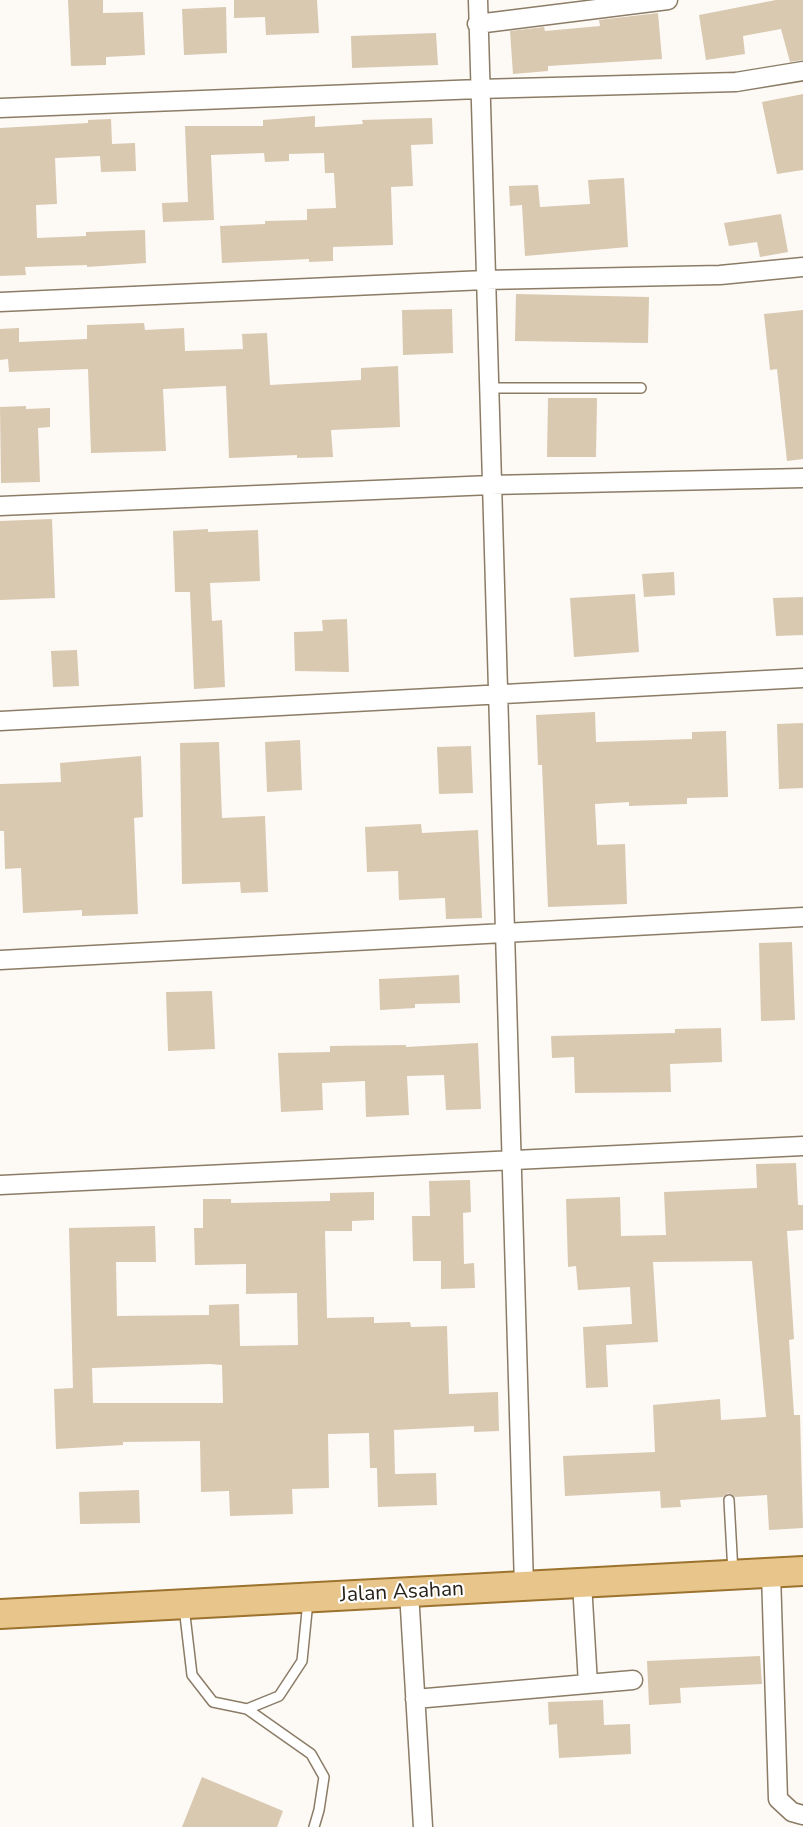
<!DOCTYPE html>
<style>
body{margin:0}
canvas{display:block;background:#fdf9f5}
</style>
<canvas width="803" height="1827"></canvas>
<script>
const ctx = document.querySelector('canvas').getContext('2d');
ctx.lineJoin = 'round';
function paint(path, color) { ctx.fillStyle = color; ctx.fill(path, 'evenodd'); }
const poly = rows => new Path2D(rows.map(r => 'M' + r).join(''));
function strokePath(path, color, width, dash) { ctx.strokeStyle = color; ctx.lineWidth = width; ctx.lineCap = dash ? 'butt' : 'round'; ctx.setLineDash(dash || []); ctx.stroke(path); }
function label(font, color, halo, rows, align = 'center') {
  ctx.font = font + ' "Nunito Sans",sans-serif'; ctx.lineWidth = 4.5; ctx.setLineDash([]); ctx.textBaseline = 'middle'; ctx.strokeStyle = halo; ctx.fillStyle = color; for (const [text, x, y, turn = 0] of rows) {
    ctx.save(); ctx.translate(x, y); ctx.rotate((+turn || 0) * Math.PI / 180); ctx.textAlign = isNaN(turn) ? turn : align; if (halo) ctx.strokeText(text, 0, 0); ctx.fillText(text, 0, 0); ctx.restore();
  }
}
paint(poly([
 [68,0,103,0,103,13,143,12,145,55,106,57,106,65,71,66],
 [234,0,317,0,319,33,266,35,265,17,234,18],
 [776,0,803,0,803,60,790,62,781,29,743,36,745,54,706,60,699,15],
 [226,7,227,53,184,55,182,9],
 [658,13,662,59,548,66,548,71,513,74,510,31,544,27,545,31,600,26,599,20],
 [436,33,438,65,352,68,351,36],
 [803,94,803,170,777,174,762,102],
 [315,116,315,127,363,124,362,120,432,118,433,144,411,145,413,186,391,187,393,245,333,247,333,261,309,262,309,259,222,263,220,226,265,224,265,221,307,220,307,209,336,208,334,173,325,173,324,153,289,154,289,161,265,162,264,153,211,155,214,220,163,222,162,203,188,202,185,126,263,126,263,120],
 [111,119,112,144,135,143,136,171,101,172,100,156,55,158,57,204,36,205,37,238,86,236,86,232,145,230,146,263,87,267,87,265,25,267,26,275,0,276,0,128,88,123,88,120],
 [624,178,628,247,525,256,522,205,510,206,509,186,538,185,540,207,590,204,588,180],
 [781,214,788,252,760,257,757,242,729,246,724,223],
 [516,294,649,297,648,343,515,341],
 [452,309,453,353,403,355,402,310],
 [803,310,803,459,787,461,777,369,770,370,764,314],
 [144,323,145,330,184,328,185,351,243,349,242,334,267,333,270,385,361,380,361,368,398,366,400,427,331,430,333,457,297,458,297,455,229,458,226,386,163,389,166,451,91,453,88,369,9,372,8,359,0,360,0,329,19,328,19,342,87,339,87,325],
 [548,398,597,398,596,457,547,457],
 [26,406,26,409,50,408,50,427,38,428,40,482,1,483,0,407],
 [52,519,55,598,0,600,0,521],
 [208,529,208,532,258,530,260,581,210,583,212,621,222,620,225,687,194,689,190,592,175,592,173,531],
 [674,572,675,595,644,597,642,574],
 [635,594,639,652,574,657,570,598],
 [803,597,803,635,776,636,773,598],
 [347,619,349,672,295,671,294,632,323,631,322,620],
 [77,650,79,686,53,687,51,651],
 [595,712,596,742,692,739,692,732,726,731,728,797,687,798,687,804,629,806,629,802,595,804,597,845,625,844,627,904,548,907,542,765,538,765,536,715],
 [803,723,803,788,779,789,777,724],
 [300,740,302,790,267,792,265,742],
 [219,742,222,818,265,816,268,892,241,893,240,882,182,884,180,743],
 [471,746,473,793,439,794,437,747],
 [141,756,143,817,134,818,138,914,82,916,82,910,23,913,21,868,5,869,4,831,0,831,0,784,61,782,60,763],
 [421,824,422,833,478,830,482,918,446,919,445,898,399,900,398,871,367,872,365,827],
 [792,942,795,1020,761,1021,759,943],
 [459,975,460,1003,415,1004,415,1008,380,1010,379,979],
 [212,991,215,1049,168,1051,166,992],
 [721,1028,722,1062,670,1064,671,1092,575,1093,574,1057,552,1058,551,1036,675,1033,675,1029],
 [478,1043,481,1109,446,1110,444,1075,407,1076,409,1115,366,1117,365,1081,322,1083,323,1110,281,1112,278,1053,330,1052,330,1046,406,1045,406,1047],
 [796,1163,798,1205,803,1205,803,1230,787,1231,794,1339,789,1340,794,1415,800,1415,803,1528,769,1530,767,1495,735,1497,728,1493,723,1497,680,1500,681,1507,661,1508,660,1491,565,1496,563,1456,655,1452,653,1405,720,1399,721,1420,766,1417,752,1261,653,1262,658,1342,606,1345,608,1387,586,1388,583,1327,632,1324,630,1287,578,1290,576,1266,568,1267,566,1199,620,1197,621,1236,666,1235,664,1192,757,1188,756,1164],
 [470,1180,471,1212,463,1213,464,1264,474,1263,475,1288,441,1289,441,1261,413,1261,412,1216,430,1216,429,1181],
 [374,1192,374,1220,352,1221,352,1231,325,1231,327,1318,374,1317,374,1323,410,1322,411,1327,447,1326,449,1394,498,1392,499,1431,474,1432,474,1426,394,1430,395,1474,436,1473,437,1505,378,1507,377,1468,370,1468,369,1433,328,1434,329,1488,292,1489,293,1514,230,1516,229,1491,201,1492,200,1441,123,1442,123,1445,56,1449,54,1389,73,1388,69,1228,155,1226,156,1262,116,1262,117,1316,209,1315,209,1305,239,1304,240,1346,298,1345,297,1293,246,1294,246,1264,195,1265,194,1228,203,1228,203,1199,231,1199,231,1203,330,1201,330,1193],
 [210,1364,222,1365,223,1403,93,1403,92,1368],
 [139,1490,140,1523,80,1524,79,1492],
 [760,1656,762,1684,680,1688,681,1703,649,1705,647,1661],
 [603,1700,604,1725,630,1724,631,1754,559,1758,557,1724,549,1725,548,1702],
 [202,1777,283,1811,277,1827,182,1827]
]), '#d9c9b1');
const lane = poly([
 [488,388,641,388],
 [729,1500,733,1573],
 [184,1607,192,1675,213,1702,247,1709,279,1696,302,1661,308,1601],
 [247,1709,311,1754,324,1777,319,1810,314,1827]
]);
const street = poly([
 [478,0,524,1586],
 [477,24,668,0],
 [0,108,479,89,736,82,803,71],
 [0,302,485,280,720,275,803,267],
 [0,506,491,485,803,478],
 [0,721,803,678],
 [0,960,803,917],
 [0,1185,803,1146],
 [771,1573,778,1799,792,1812,803,1815],
 [582,1583,588,1684],
 [409,1592,423,1827],
 [415,1699,633,1680]
]);
const primary = poly([
 [0,1614,803,1571]
]);
strokePath(lane, '#8b7c66', 12);
strokePath(street, '#8b7c66', 21);
strokePath(primary, '#9b732f', 32);
strokePath(lane, '#fff', 9);
strokePath(street, '#fff', 18);
strokePath(primary, '#e8c58a', 28);
label('21px', '#272118', '#fff', [
 ["Jalan Asahan",402,1593,-3]
]);
</script>
